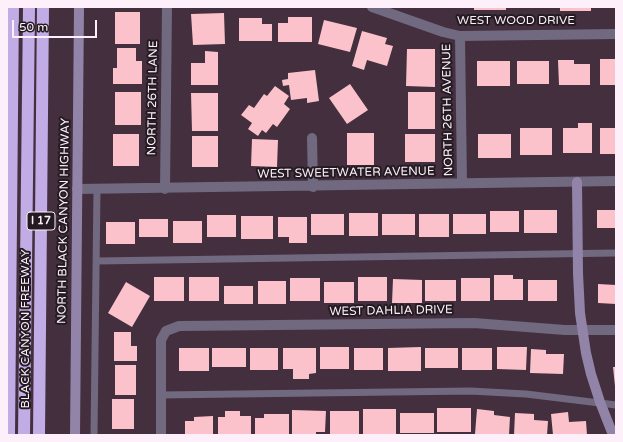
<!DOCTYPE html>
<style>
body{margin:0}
#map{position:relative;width:623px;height:442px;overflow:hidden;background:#432f3e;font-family:"Varela Round",sans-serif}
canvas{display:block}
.frame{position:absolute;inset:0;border:8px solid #fef0fa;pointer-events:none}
.scale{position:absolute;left:12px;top:20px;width:85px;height:18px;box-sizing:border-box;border:2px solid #fef0fa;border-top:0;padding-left:5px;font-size:12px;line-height:14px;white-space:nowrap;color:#fef0fa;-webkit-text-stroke:3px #241b22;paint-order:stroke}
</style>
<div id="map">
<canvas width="623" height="442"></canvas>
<div class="frame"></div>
<div class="scale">50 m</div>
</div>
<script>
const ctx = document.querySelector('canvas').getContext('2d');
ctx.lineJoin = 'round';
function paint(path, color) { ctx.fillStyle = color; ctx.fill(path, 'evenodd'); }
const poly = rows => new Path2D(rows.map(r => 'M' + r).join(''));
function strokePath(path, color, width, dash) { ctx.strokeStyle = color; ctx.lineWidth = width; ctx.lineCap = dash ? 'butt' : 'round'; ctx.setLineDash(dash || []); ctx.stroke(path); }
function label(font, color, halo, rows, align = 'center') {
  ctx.font = font + ' "Varela Round",sans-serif'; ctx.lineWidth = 4; ctx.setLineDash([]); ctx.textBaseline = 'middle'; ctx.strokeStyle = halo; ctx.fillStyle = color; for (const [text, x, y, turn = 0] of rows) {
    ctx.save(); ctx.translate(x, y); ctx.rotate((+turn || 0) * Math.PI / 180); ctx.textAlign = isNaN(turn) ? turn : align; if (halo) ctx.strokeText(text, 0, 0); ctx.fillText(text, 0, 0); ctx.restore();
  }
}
paint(poly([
 [474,7,506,7,506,10,474,10],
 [560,7,591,7,591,11,560,11],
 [115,12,140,12,140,44,115,44],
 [224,13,225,44,193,45,191,14],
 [288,17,312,17,312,42,278,42,278,23,288,23],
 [239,18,262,18,262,24,272,24,272,41,239,41],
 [324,20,357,28,350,52,318,44],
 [362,31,387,38,385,44,393,46,387,66,367,60,364,70,352,66],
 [117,48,136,48,136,61,142,61,142,84,113,84,113,68,117,68],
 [407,49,435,49,435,87,406,86],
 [205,51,218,52,218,85,191,85,191,63,205,63],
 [600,59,616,59,616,85,600,85],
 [558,60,574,60,574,64,590,64,590,85,559,85],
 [477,61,510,61,510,86,477,86],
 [517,61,549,61,549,84,517,84],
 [315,70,319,101,307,103,307,98,291,100,289,85,283,86,282,80,288,79,288,73],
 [350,84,368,110,347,124,329,98],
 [275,86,289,96,284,104,290,109,277,127,273,124,266,133,262,130,258,136,248,129,252,123,241,115,249,105,254,108,264,94,267,96],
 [115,92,141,92,141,125,115,125],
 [408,92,435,92,435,129,408,129],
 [191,93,218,93,218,131,192,131],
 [578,123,592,123,592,153,563,153,563,128,578,128],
 [520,128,552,128,552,155,520,155],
 [600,128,616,128,616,154,600,154],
 [347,133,374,133,374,165,347,165],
 [113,134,139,134,139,166,113,166],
 [405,134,435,134,435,162,405,162],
 [478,134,511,134,511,158,478,158],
 [192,136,218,136,218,167,192,167],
 [252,139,278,140,277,167,251,166],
 [524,210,557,210,557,233,524,233],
 [597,210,616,210,616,228,597,228],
 [490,211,519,211,519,232,490,232],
 [349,213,378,213,378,236,349,236],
 [311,214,344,214,344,235,311,235],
 [382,214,415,214,415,235,382,235],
 [419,214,449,214,449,237,419,237],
 [453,214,486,214,486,234,453,234],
 [207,215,236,215,236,237,207,237],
 [241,216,273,216,273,239,241,239],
 [278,217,307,217,307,243,289,243,289,237,278,237],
 [139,219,168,219,168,237,139,237],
 [173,221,202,221,202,243,173,243],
 [106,222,135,222,135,244,106,244],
 [494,275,513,275,513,279,523,279,523,300,494,300],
 [154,277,184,277,184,301,154,301],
 [189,277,219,277,219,301,189,301],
 [358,277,387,277,387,301,358,301],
 [290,278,320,278,320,301,290,301],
 [461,278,490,278,490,301,461,301],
 [393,279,422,280,422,303,392,303],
 [425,280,456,280,456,301,425,301],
 [528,280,557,280,557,301,528,301],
 [258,281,286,281,286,304,258,304],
 [126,282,150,296,132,327,108,313],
 [324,282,354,282,354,303,324,303],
 [598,284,616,285,616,304,598,303],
 [224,286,253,286,253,304,224,304],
 [114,332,131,332,131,346,137,346,137,361,114,361],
 [320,347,349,347,349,369,320,369],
 [421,347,421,371,388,371,388,348],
 [497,347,527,347,526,370,497,369],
 [179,348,209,348,209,371,179,371],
 [212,348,246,348,246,367,212,367],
 [250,348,278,348,278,370,250,370],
 [283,348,316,348,316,373,309,374,309,379,293,379,293,369,283,369],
 [354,348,383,348,383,370,354,370],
 [425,348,458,348,458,368,425,368],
 [462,348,492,348,492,370,462,370],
 [531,349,546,350,546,354,564,354,563,374,530,373],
 [115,365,136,365,136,395,115,395],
 [613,367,616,367,616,386,615,386],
 [112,399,134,399,134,429,112,429],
 [437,408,471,408,471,432,437,432],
 [363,409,396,409,396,434,363,434],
 [477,409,494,411,494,415,510,417,509,435,475,434],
 [292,410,326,411,325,432,316,432,316,435,292,435],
 [225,411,240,411,240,416,251,416,251,435,218,435,218,417,225,417],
 [330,411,359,411,359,434,330,434],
 [568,412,569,422,586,421,587,435,553,435,551,414],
 [400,413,434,413,434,433,400,433],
 [515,413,534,414,534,420,548,421,547,435,514,435],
 [264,414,289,414,289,435,255,435,255,418,264,418],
 [213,416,213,435,185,435,185,421,194,421,194,417]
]), '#fcc2cb');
strokePath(poly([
 [97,261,616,253],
 [160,395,470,391,526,394,616,405],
 [94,435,97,189]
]), '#716980', 7);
strokePath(poly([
 [372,7,443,32,460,36,616,34],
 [460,36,462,183],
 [312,138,313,187],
 [77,189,616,181],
 [165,189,167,7],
 [161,435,161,340,166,331,179,326,474,323,565,330,616,330]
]), '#716980', 10);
strokePath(poly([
 [577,182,578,273,580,313,586,353,591,374,600,402,613,435],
 [75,435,79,7]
]), '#9284a9', 10);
strokePath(poly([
 [9,435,13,7],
 [24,435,29,7],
 [39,435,43,7]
]), '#c1ace5', 12);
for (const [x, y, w] of [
 [41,221,28]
]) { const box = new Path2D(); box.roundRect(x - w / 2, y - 9, w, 18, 3); ctx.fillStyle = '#241b22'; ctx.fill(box); strokePath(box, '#fef0fa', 1); }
label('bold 11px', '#fef0fa', null, [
 ["I 17",41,221]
]);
label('12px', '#fef0fa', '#241b22', [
 ["WEST WOOD DRIVE",516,21],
 ["NORTH 26TH LANE",153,98,-89],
 ["NORTH 26TH AVENUE",448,110,-91],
 ["WEST SWEETWATER AVENUE",346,173,-1],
 ["NORTH BLACK CANYON HIGHWAY",64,221,-89],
 ["WEST DAHLIA DRIVE",391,311,-1],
 ["BLACK CANYON FREEWAY",26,329,-90]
]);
</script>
